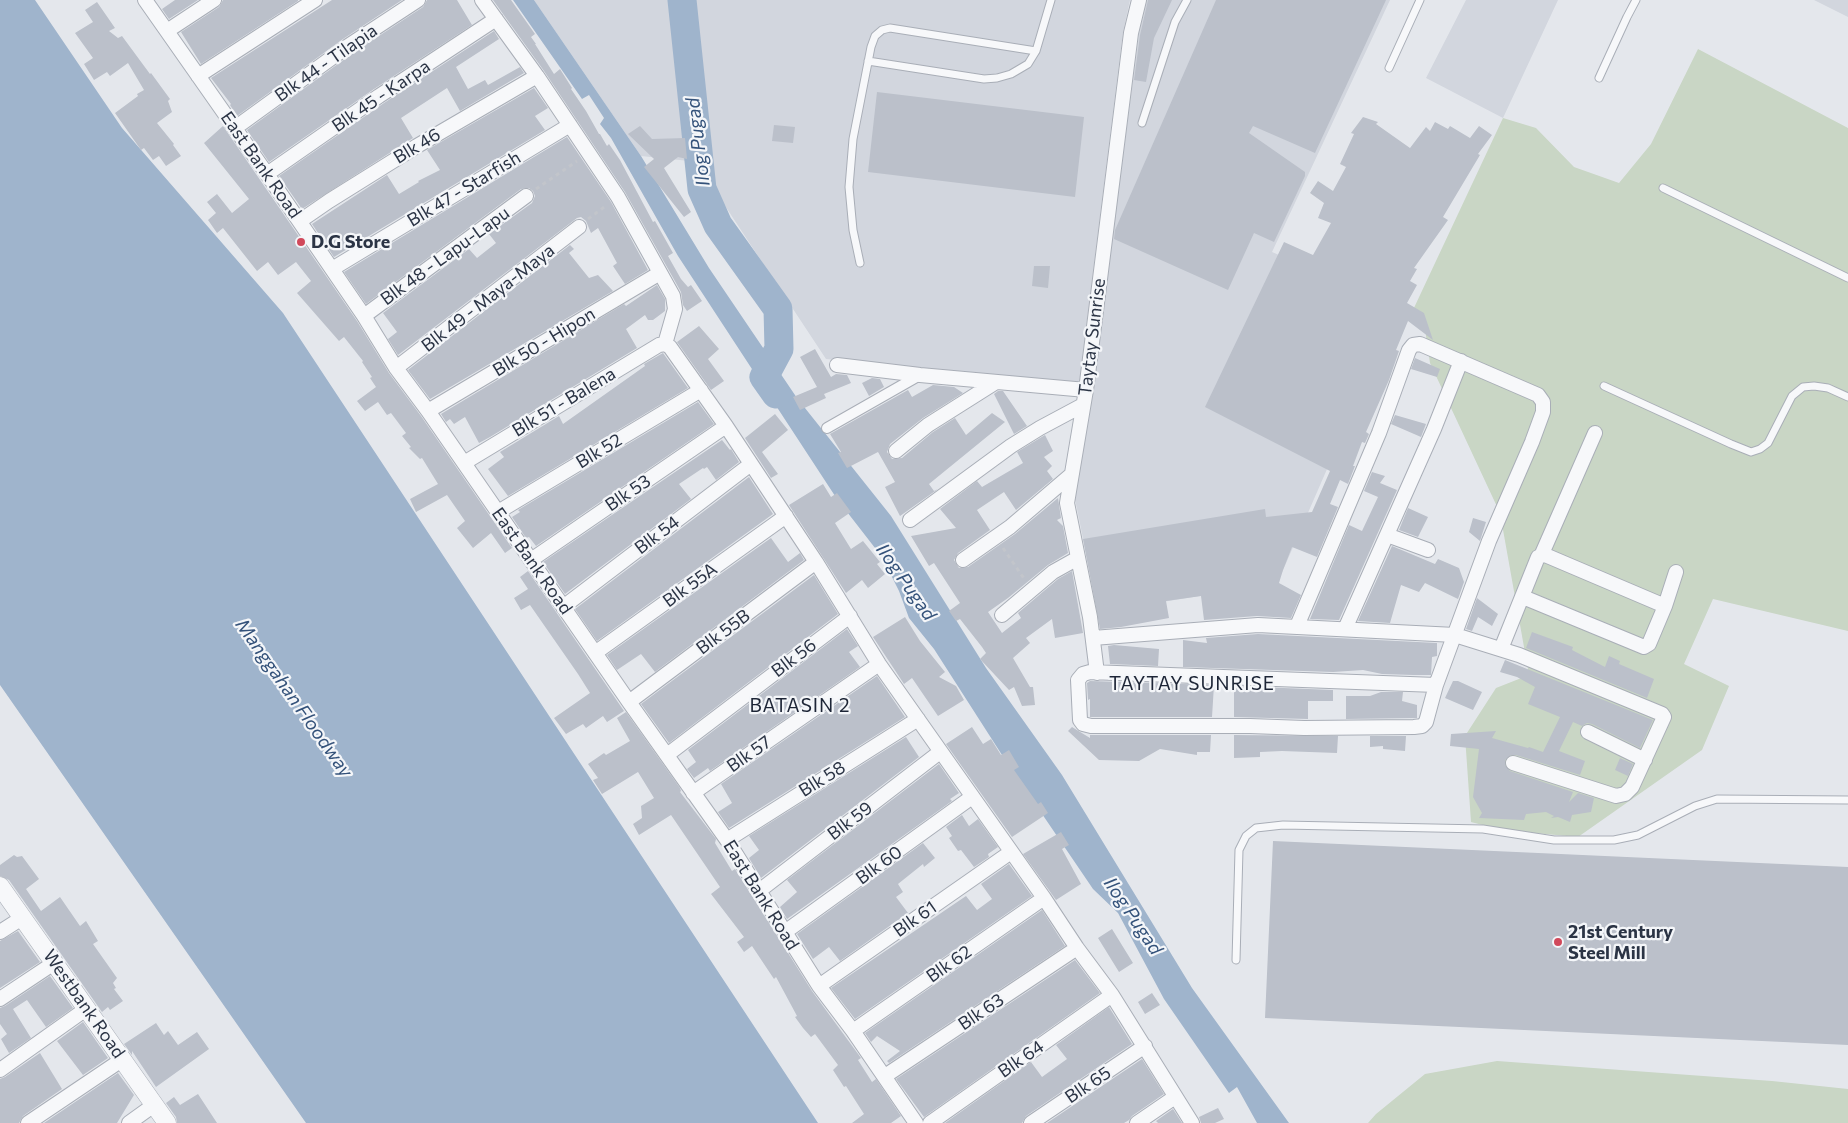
<!DOCTYPE html>
<style>
body{margin:0}
canvas{display:block;background:#e4e7ec}
</style>
<canvas width="1848" height="1123"></canvas>
<script>
const ctx = document.querySelector('canvas').getContext('2d');
ctx.lineJoin = 'round';
function paint(path, color) { ctx.fillStyle = color; ctx.fill(path, 'evenodd'); }
const poly = rows => new Path2D(rows.map(r => 'M' + r).join(''));
function strokePath(path, color, width, dash) { ctx.strokeStyle = color; ctx.lineWidth = width; ctx.lineCap = dash ? 'butt' : 'round'; ctx.setLineDash(dash || []); ctx.stroke(path); }
function label(font, color, halo, rows, align = 'center') {
  ctx.font = font + ' Commissioner,sans-serif'; ctx.lineWidth = 4.5; ctx.setLineDash([]); ctx.textBaseline = 'middle'; ctx.strokeStyle = halo; ctx.fillStyle = color; for (const [text, x, y, turn = 0] of rows) {
    ctx.save(); ctx.translate(x, y); ctx.rotate((+turn || 0) * Math.PI / 180); ctx.textAlign = isNaN(turn) ? turn : align; if (halo) ctx.strokeText(text, 0, 0); ctx.fillText(text, 0, 0); ctx.restore();
  }
}
paint(poly([
 [534,0,671,0,689,161,641,156],
 [689,0,1130,0,1123,32,1079,384,826,359,708,180],
 [1147,0,1390,0,1272,252,1398,306,1277,584,1098,612,1075,499,1093,386,1139,34],
 [1466,0,1558,0,1503,118,1426,78],
 [1814,0,1848,0,1848,17]
]), '#d2d6de');
paint(poly([
 [1698,49,1848,128,1848,631,1713,599,1684,664,1729,686,1702,750,1578,837,1502,830,1471,822,1465,736,1496,688,1529,675,1500,513,1430,363,1423,315,1413,310,1503,118,1536,128,1574,167,1619,183,1651,144],
 [1497,1061,1772,1081,1848,1089,1848,1123,1368,1123,1376,1114,1425,1074]
]), '#c9d6c5');
paint(poly([
 [0,0,35,0,122,128,283,313,818,1123,306,1123,0,685],
 [513,0,534,0,641,156,709,268,797,398,891,516,986,668,1062,775,1192,988,1289,1123,1257,1123,1237,1087,1229,1093,1164,999,1118,913,1093,889,1002,755,934,649,909,618,899,591,882,557,837,499,678,256,611,138,600,124,604,118,589,95,582,99]
]), '#9fb4cc');
strokePath(poly([
 [682,0,702,189,718,225,778,309,779,349,764,377,776,394]
]), '#9fb4cc', 29);
paint(poly([
 [175,0,198,0,169,19,162,9],
 [223,0,298,0,298,1,201,64,181,32,219,7],
 [332,0,402,0,343,39,237,116,230,105,231,104,211,78],
 [427,0,457,0,472,25,374,89,269,162,247,130,353,53,423,7],
 [493,0,511,0,535,34,531,37,536,44,535,44,554,74,560,69,572,88,571,89,586,111,599,134,600,134,607,146,609,144,620,160,653,222,655,221,673,253,668,256,681,279,688,287,691,285,702,301,687,311,683,305,681,292,625,192,544,71],
 [1148,0,1172,0,1154,38,1146,82,1134,80,1140,35],
 [1216,0,1386,0,1315,153,1253,126,1249,133,1305,172,1305,176,1274,242,1254,233,1228,290,1114,239,1115,230],
 [97,2,115,28,109,31,118,38,122,36,150,74,151,73,170,99,168,101,172,112,157,123,174,144,173,145,181,156,166,166,159,156,153,160,144,148,141,150,115,113,138,96,137,94,144,90,128,63,110,76,107,72,94,80,84,64,93,58,75,33,93,22,85,10],
 [494,31,499,39,456,67,468,89,485,80,488,85,520,67,524,73,460,111,447,88,401,118,413,138,302,209,279,176,384,103],
 [534,88,548,108,535,116,545,130,334,257,312,224,387,175,399,194,419,182,418,181,440,170,427,150],
 [877,92,1084,117,1075,197,868,172],
 [1363,117,1378,122,1376,124,1410,148,1426,127,1430,131,1435,122,1448,129,1450,126,1470,138,1479,126,1492,135,1478,154,1480,155,1443,217,1448,220,1414,268,1417,269,1410,281,1417,285,1407,303,1424,313,1433,340,1408,321,1396,350,1399,351,1389,380,1366,432,1369,434,1365,443,1362,442,1353,466,1355,466,1348,484,1340,480,1330,504,1338,507,1317,557,1292,547,1283,570,1279,583,1301,595,1291,618,1257,616,1204,620,1201,596,1166,601,1169,618,1121,627,1100,629,1083,539,1265,509,1266,517,1312,512,1330,471,1205,407,1284,242,1313,255,1331,223,1318,218,1324,203,1310,193,1318,181,1333,191,1346,167,1340,164,1354,134,1351,133],
 [774,125,795,127,793,143,772,141],
 [223,126,357,321,389,373,421,416,512,548,505,553,491,533,473,548,457,528,465,521,447,495,416,512,410,499,438,484,422,458,420,459,409,448,411,447,402,436,406,433,391,413,387,415,378,402,365,411,357,401,376,387,370,378,372,377,362,362,363,361,344,337,339,341,297,293,311,281,296,262,278,275,268,262,257,271,223,228,217,233,208,220,216,213,207,202,217,194,232,213,249,199,204,143],
 [640,126,652,139,685,138,687,159,678,157,664,168,691,212,684,217,644,167,654,159,628,134],
 [567,137,611,202,648,270,625,284,613,266,617,263,598,228,591,233,586,221,581,217,577,218,398,355,388,339,397,332,383,313,469,249,477,258,496,243,489,234,532,203,535,196,533,191,529,188,521,189,366,304,344,272],
 [570,245,574,249,569,253,589,278,598,275,613,291,430,399,408,370],
 [1034,266,1050,266,1048,288,1032,286],
 [657,285,665,299,665,311,653,320,648,320,645,315,626,329,637,348,490,437,479,443,465,417,454,424,450,419,446,422,441,414,624,304,626,306],
 [699,326,719,349,708,359,724,381,711,390,677,342],
 [815,349,831,377,836,374,847,375,851,383,824,394,826,398,800,410,793,397,817,387,800,357],
 [663,353,688,388,508,496,488,469,504,457,500,452,559,416,563,424,645,366,644,364],
 [1415,358,1440,369,1437,377,1411,369],
 [872,378,880,379,884,387,869,396,862,383],
 [933,385,954,387,963,393,923,418,890,444,887,452,892,459,902,458,933,432,955,418,966,435,992,413,1005,422,929,484,934,491,938,489,900,516,885,487,895,482,878,452,847,468,838,453,841,452,830,434,908,390,912,397],
 [998,391,1003,391,1027,426,1014,434,994,394],
 [698,402,714,424,536,546,529,537,526,538,512,517,520,512,518,510],
 [775,414,788,430,762,452,778,474,771,478,745,438],
 [1395,415,1426,424,1421,437,1391,424],
 [1045,435,1053,451,1044,457,1052,466,1047,471,1053,479,1016,510,1004,492,977,510,990,530,958,553,954,560,959,568,968,567,1015,534,1058,498,1061,518,1057,520,1063,526,1068,553,1048,565,1008,598,988,612,1002,633,1021,618,1018,613,1058,579,1072,571,1083,633,1055,638,1052,619,1026,638,1030,643,1013,658,1030,687,1033,687,1035,705,1022,706,1014,687,1009,690,980,659,986,653,982,647,960,619,956,621,949,611,960,603,934,563,929,566,911,536,956,528,940,509,977,481,982,487,1023,463,1017,452],
 [722,440,730,450,731,449,739,462,716,480,707,467,704,469,703,468,679,484,691,499,565,594,543,562],
 [1372,472,1385,476,1380,483,1397,490,1339,620,1310,619,1349,525,1362,531,1378,497,1364,491],
 [749,477,773,514,597,641,575,609],
 [823,484,831,497,837,493,851,512,835,523,851,549,863,541,880,562,877,564,885,574,868,588,862,580,846,593,789,505],
 [1408,508,1428,517,1418,537,1399,530],
 [1473,518,1486,522,1480,541,1469,532],
 [771,538,788,562,800,553,804,560,655,672,641,654,617,670,607,655],
 [1392,546,1435,564,1438,559,1459,568,1464,582,1458,599,1425,583,1419,592,1401,585,1390,623,1358,621],
 [528,571,624,711,607,722,603,716,586,728,583,724,566,734,554,718,590,693,578,674,530,605,521,610,514,598,528,589,520,577],
 [814,575,838,614,669,743,641,704],
 [1477,598,1498,614,1492,626,1478,617,1472,631,1466,629],
 [905,617,920,641,945,672,939,677,956,686,964,700,938,716,912,678,904,684,873,637],
 [847,629,858,646,849,652,860,667,710,771,708,768,694,778,687,769,696,762,688,750],
 [1532,632,1573,647,1572,650,1605,667,1609,656,1620,661,1619,664,1654,679,1647,698,1526,648],
 [1258,634,1437,643,1437,656,1432,657,1431,675,1413,675,1382,674,1363,670,1333,672,1183,667,1183,640,1207,643,1206,638],
 [1114,645,1159,649,1158,666,1110,664,1108,646],
 [1505,660,1653,720,1640,748,1592,724,1587,723,1582,726,1573,722,1559,751,1585,761,1580,775,1516,755,1511,755,1505,760,1505,765,1510,771,1573,792,1569,802,1578,793,1594,798,1591,812,1572,815,1570,822,1558,817,1551,818,1554,816,1546,812,1526,814,1524,820,1479,818,1482,813,1473,797,1479,749,1450,746,1451,734,1496,731,1492,738,1528,748,1529,747,1543,752,1560,717,1528,704,1535,687,1517,677,1500,672],
 [877,676,905,717,729,828,718,812,732,803,721,784],
 [1090,681,1214,685,1212,717,1090,717,1090,699,1088,700,1087,683],
 [1453,681,1458,681,1482,692,1473,710,1445,698],
 [1234,686,1333,690,1333,701,1308,701,1308,719,1234,717],
 [1381,692,1403,692,1402,701,1417,705,1417,718,1346,719,1346,696,1370,696],
 [626,712,680,788,681,791,680,792,716,839,715,843,732,871,735,869,812,991,861,1058,858,1060,872,1082,876,1079,901,1116,891,1123,852,1123,864,1114,846,1086,844,1087,833,1070,838,1065,815,1034,811,1037,803,1028,795,1017,797,1016,776,977,774,979,752,946,744,952,737,942,744,937,711,894,720,887,671,815,639,835,633,824,642,818,641,806,654,798,638,772,602,794,593,780,598,778,588,764,604,753,606,755,630,741,617,718],
 [972,727,983,744,991,739,1001,755,1009,750,1019,767,1014,770,1038,804,1041,802,1048,813,1012,837,946,744],
 [1072,727,1090,738,1090,735,1211,735,1210,752,1197,752,1197,755,1160,749,1139,761,1099,760,1068,731],
 [1234,735,1338,736,1337,753,1282,751,1260,752,1260,757,1234,758],
 [1370,736,1406,736,1405,751,1383,749,1383,746,1370,747],
 [906,737,919,757,761,878,749,858,759,850,749,836],
 [1620,758,1633,764,1628,776,1615,770],
 [939,764,959,793,950,799,952,801,787,919,780,907,797,892,787,880],
 [962,815,969,826,978,819,998,847,988,854,989,857,974,867,961,850,958,851,949,838,952,836,946,827],
 [1061,832,1069,845,1062,849,1081,884,1056,900,1023,854],
 [1273,841,1848,867,1848,1045,1265,1018],
 [923,843,935,858,924,867,923,864,898,884,903,892,896,897,908,913,840,961,829,947,813,959,797,934],
 [14,855,17,857,22,856,39,879,26,889,41,911,60,897,80,926,86,921,98,941,93,944,117,978,113,983,116,988,114,989,123,1001,110,1010,108,1007,102,1012,9,880,0,876,0,865],
 [1009,864,1032,896,855,1019,831,988,966,896,977,910,992,899,981,884],
 [1042,910,1065,946,889,1063,887,1061,900,1051,877,1036,871,1042,865,1033],
 [1112,929,1133,963,1119,972,1098,938],
 [18,931,40,962,0,988,0,941],
 [1075,960,1100,993,924,1117,896,1079],
 [50,976,73,1008,46,1027,27,1000,13,1009,31,1038,9,1053,1,1039,7,1034,0,1024,0,1008,5,1006],
 [1152,993,1160,1005,1145,1014,1138,1002],
 [1109,1007,1132,1044,1026,1116,1022,1123,945,1123,1031,1062,1042,1077,1067,1059,1056,1045],
 [83,1022,108,1058,83,1075,57,1041],
 [156,1023,164,1035,168,1031,178,1045,197,1032,209,1049,156,1087,132,1051,132,1055,124,1044],
 [40,1053,62,1089,23,1116,19,1123,0,1123,0,1079,5,1077],
 [1142,1059,1164,1094,1132,1116,1129,1120,1124,1123,1047,1123],
 [118,1073,134,1095,117,1123,44,1123],
 [198,1094,217,1123,177,1123,176,1117,166,1103,174,1097,180,1105],
 [1218,1108,1224,1119,1215,1123,1201,1123,1199,1117],
 [1173,1109,1182,1123,1158,1123,1156,1121]
]), '#bbc0ca');
const service = poly([
 [868,61,984,79,997,78,1011,74,1028,64,1036,51],
 [1389,68,1420,0],
 [1599,78,1627,17,1636,0],
 [1142,123,1175,22,1187,0],
 [1663,188,1848,278],
 [860,263,853,230,849,187,853,139,871,47,875,36,882,30,890,28,1036,51,1051,0],
 [1604,386,1731,444,1751,452,1760,449,1768,443,1792,396,1803,387,1814,386,1828,388,1848,397],
 [1236,960,1239,850,1246,836,1256,828,1283,825,1483,829,1554,840,1614,840,1638,835,1695,806,1717,799,1848,800]
]);
const pedestrian = poly([
 [827,428,920,375]
]);
const minor = poly([
 [145,0,267,174,364,316,396,368,428,411,629,702,727,840,819,986,853,1031,916,1123],
 [482,0,537,76,618,197,673,296,675,309,665,344],
 [167,31,214,0],
 [198,76,315,0],
 [235,128,348,46,418,0],
 [267,174,379,96,496,19],
 [300,221,329,201,417,146,537,76],
 [332,269,570,125],
 [364,316,526,196],
 [665,344,670,347,726,426,816,562,879,664,1044,898,1077,948,1112,995,1192,1123],
 [837,365,920,375,1086,390],
 [396,368,579,227],
 [428,411,660,273],
 [896,451,928,425,996,382],
 [464,463,659,345,665,344],
 [498,512,701,390],
 [910,520,1011,446,1040,428,1083,405],
 [1387,535,1428,550],
 [1541,556,1595,433],
 [531,560,726,426],
 [963,560,1010,527,1072,474],
 [1523,597,1644,647,1649,644,1665,606],
 [563,607,751,464],
 [1002,615,1053,572,1078,558],
 [1297,626,1379,433,1409,350,1413,345,1420,344,1538,395,1543,402,1543,412,1532,442,1489,541,1436,685,1426,722,1422,726,1414,727,1304,728,1250,726,1091,726,1083,724,1080,720,1078,680,1083,674,1090,672,1436,685],
 [1345,629,1434,429,1461,361],
 [1093,638,1258,625,1455,635,1519,655,1662,714,1664,717,1632,787,1625,794,1616,796,1513,763],
 [1501,649,1538,557,1541,556,1545,555,1665,606,1676,572],
 [595,653,786,516],
 [1097,673,1090,617,1067,503,1086,390,1131,33,1139,0],
 [629,702,816,562],
 [1588,732,1645,760],
 [667,755,850,616],
 [693,793,879,664],
 [727,840,918,719],
 [759,891,940,752],
 [0,932,22,918],
 [785,932,972,797],
 [819,986,1011,852],
 [0,999,54,963],
 [853,1031,1044,898],
 [0,1070,86,1009],
 [885,1076,1077,948],
 [28,1123,123,1059],
 [129,1123,154,1105],
 [930,1123,1112,995],
 [1031,1123,1145,1046],
 [1137,1123,1175,1097]
]);
const tertiary = poly([
 [0,886,167,1123]
]);
strokePath(service, '#a9aeb7', 9);
strokePath(pedestrian, '#a9aeb7', 12);
strokePath(minor, '#a9aeb7', 16);
strokePath(tertiary, '#a9aeb7', 19);
strokePath(poly([
 [536,189,577,161],
 [588,219,607,205],
 [1003,548,1025,580]
]), '#c2c5cb', 3, [4, 4]);
strokePath(service, '#f7f8fa', 7);
strokePath(pedestrian, '#f7f8fa', 10);
strokePath(minor, '#f7f8fa', 14);
strokePath(tertiary, '#f7f8fa', 18);
for (const [x, y, r, color] of [
 [301,242,5,"#d1495b"],
 [1558,942,5,"#d1495b"]
]) { const dot = new Path2D(); dot.arc(x, y, r, 0, 2 * Math.PI); ctx.fillStyle = color; ctx.fill(dot); strokePath(dot, '#f4f6f9', 2); }
label('18px', '#2b3445', '#f4f6f9', [
 ["Blk 44 - Tilapia",326,63,-35],
 ["Blk 45 - Karpa",381,96,-34],
 ["Blk 46",417,146,-31],
 ["East Bank Road",261,165,55],
 ["Blk 47 - Starfish",464,189,-31],
 ["Blk 48 - Lapu-Lapu",445,256,-36],
 ["Blk 49 - Maya-Maya",488,298,-38],
 ["Taytay Sunrise",1092,337,-83],
 ["Blk 50 - Hipon",544,342,-31],
 ["Blk 51 - Balena",564,402,-31],
 ["Blk 52",599,451,-31],
 ["Blk 53",628,493,-34],
 ["Blk 54",657,535,-37],
 ["East Bank Road",532,561,55],
 ["Blk 55A",690,585,-36],
 ["Blk 55B",723,632,-37],
 ["Blk 56",794,658,-37],
 ["Blk 57",749,754,-35],
 ["Blk 58",822,779,-32],
 ["Blk 59",850,821,-37],
 ["Blk 60",879,865,-36],
 ["East Bank Road",761,895,58],
 ["Blk 61",915,919,-35],
 ["Blk 62",949,964,-35],
 ["Westbank Road",84,1004,55],
 ["Blk 63",981,1012,-34],
 ["Blk 64",1021,1059,-35],
 ["Blk 65",1088,1085,-34]
]);
label('bold 18px', '#2b3445', '#f4f6f9', [
 ["D.G Store",311,242],
 ["21st Century",1568,932],
 ["Steel Mill",1568,953]
], 'left');
label('italic 19px', '#34527a', '#f4f6f9', [
 ["Ilog Pugad",698,142,-97],
 ["Ilog Pugad",906,582,55],
 ["Manggahan Floodway",294,698,55],
 ["Ilog Pugad",1133,916,56]
]);
ctx.letterSpacing = '1px';
label('19px', '#1d2536', '#f4f6f9', [
 ["TAYTAY SUNRISE",1192,684],
 ["BATASIN 2",800,706]
]);
ctx.letterSpacing = '0px';
</script>
